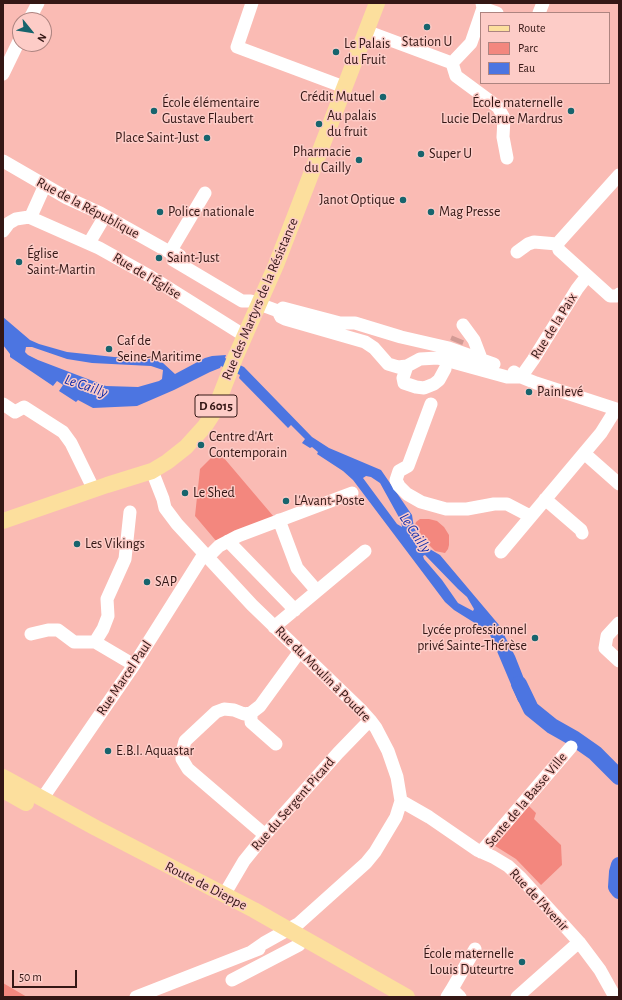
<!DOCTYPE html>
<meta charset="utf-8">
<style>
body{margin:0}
#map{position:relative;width:622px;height:1000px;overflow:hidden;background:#fabbb4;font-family:"Alegreya Sans",sans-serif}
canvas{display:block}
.frame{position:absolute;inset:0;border:4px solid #341715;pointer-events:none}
.legend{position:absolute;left:480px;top:12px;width:130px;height:72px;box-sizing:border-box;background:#fdccc7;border:1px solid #ad8480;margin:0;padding:5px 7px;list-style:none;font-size:12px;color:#341715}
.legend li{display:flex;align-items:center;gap:8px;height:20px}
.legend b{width:20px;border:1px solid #ad8480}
.north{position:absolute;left:12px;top:12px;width:40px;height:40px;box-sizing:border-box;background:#fdccc7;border:1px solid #ad8480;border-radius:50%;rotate:120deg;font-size:11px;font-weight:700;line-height:16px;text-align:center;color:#341715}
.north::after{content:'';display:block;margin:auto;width:14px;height:18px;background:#17646d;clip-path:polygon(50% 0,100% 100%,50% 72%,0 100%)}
.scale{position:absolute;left:12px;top:970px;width:65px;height:18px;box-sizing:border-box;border:2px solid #341715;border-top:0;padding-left:5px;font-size:12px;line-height:14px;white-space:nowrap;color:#341715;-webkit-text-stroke:3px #fdccc7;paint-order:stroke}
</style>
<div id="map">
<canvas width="622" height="1000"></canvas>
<div class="frame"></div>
<ul class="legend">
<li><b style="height:5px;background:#fcdf9d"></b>Route</li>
<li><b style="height:11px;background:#f3877e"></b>Parc</li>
<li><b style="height:11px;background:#4c75e1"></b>Eau</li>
</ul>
<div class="north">N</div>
<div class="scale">50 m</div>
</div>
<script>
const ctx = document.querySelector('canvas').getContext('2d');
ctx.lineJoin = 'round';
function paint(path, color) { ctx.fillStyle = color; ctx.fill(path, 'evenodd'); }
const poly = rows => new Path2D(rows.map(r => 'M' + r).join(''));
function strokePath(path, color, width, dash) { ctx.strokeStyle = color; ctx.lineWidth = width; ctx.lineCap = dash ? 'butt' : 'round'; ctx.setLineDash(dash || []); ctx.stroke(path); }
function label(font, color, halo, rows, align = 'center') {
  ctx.font = font + ' "Alegreya Sans",sans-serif'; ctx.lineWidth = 3; ctx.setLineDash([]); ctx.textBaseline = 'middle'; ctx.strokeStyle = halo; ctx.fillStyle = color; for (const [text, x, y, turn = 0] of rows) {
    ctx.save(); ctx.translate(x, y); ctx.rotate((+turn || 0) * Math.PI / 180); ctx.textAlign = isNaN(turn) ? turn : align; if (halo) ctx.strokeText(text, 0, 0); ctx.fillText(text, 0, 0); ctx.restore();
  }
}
paint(poly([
 [218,451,274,517,217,542,195,516,200,469],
 [420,519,429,519,437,521,444,527,449,535,449,545,448,549,445,553,435,551,427,543,415,525,416,522],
 [526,803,536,813,534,819,561,845,562,865,541,885,516,859,492,844],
 [3,983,27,997,3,997]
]), '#f3877e');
paint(poly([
 [3,317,30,340,39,344,67,352,114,357,151,359,163,363,175,374,205,358,212,356,226,355,225,358,244,367,312,437,329,448,381,470,412,515,414,528,428,548,440,555,499,625,515,656,532,699,524,708,518,701,491,637,486,630,454,610,445,602,353,480,343,471,317,454,318,452,312,447,310,448,302,443,305,439,291,425,288,428,239,378,240,375,221,366,220,368,210,372,174,390,137,406,93,408,78,400,76,402,59,391,63,385,57,381,53,386,10,357,10,354,3,345],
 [26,347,32,347,67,359,92,363,151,366,163,370,162,379,159,381,138,387,106,386,38,360,28,355,25,352],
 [366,476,371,477,380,483,401,521,402,527,397,524,363,478],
 [425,555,458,589,467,597,474,609,473,611,458,603,442,580,424,559,423,556]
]), '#4c75e1');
strokePath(poly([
 [519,684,531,709,552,726,575,739,595,753,619,777],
 [619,865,617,872,616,887,619,891]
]), '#4c75e1', 16);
strokePath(poly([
 [449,360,458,338]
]), '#d29a94', 13, [13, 6]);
strokePath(poly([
 [252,3,237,47,344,87],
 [483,8,497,13],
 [539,13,543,3],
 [29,20,38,3],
 [366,31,452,63,471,43,483,8,482,3],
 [452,63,456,76,498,107,504,118,503,137,507,158],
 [3,74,20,39],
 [3,161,67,198,100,213,173,254,177,254,180,256],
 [29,217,32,214,45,185],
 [3,231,9,223,16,219,29,217,99,248,151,277,245,336],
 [89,243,105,216],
 [557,244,619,175],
 [557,244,559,250,610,296,617,296,619,294],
 [170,252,205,193],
 [517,252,528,244,534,242,557,244],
 [173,254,173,260,242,301,251,301,278,311,281,317,285,319,365,342,374,348,388,364,398,367,407,366,420,359,438,358,507,377,521,377],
 [279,311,283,308,340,323,355,323,401,337,449,348,494,364],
 [463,325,474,340,482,361],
 [407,366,403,378,404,383,416,387,424,388,434,384,439,380,445,369],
 [514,372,521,377,536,383,619,410],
 [521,377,533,360,577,289,587,276],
 [3,404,15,412,24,407,63,432,71,443,94,490],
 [431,404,408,466,399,471,396,480,399,486,407,494,421,502,446,509,467,509,494,504,507,504,530,516],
 [584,453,619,484],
 [152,471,163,499,165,508,177,524,252,605,362,711,370,720,376,728,388,751,397,777,401,801,396,817,375,852,366,863,298,924,264,943,251,952],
 [545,499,581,530,582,533],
 [279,520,297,568,317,591],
 [228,541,295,610],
 [501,552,601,433,616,409],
 [207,558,219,546,238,536,352,493],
 [619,623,607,636,605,648,619,661],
 [274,627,365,551],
 [31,634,48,630,58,630,74,642,95,642,103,629,108,616,107,599,125,559,130,512],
 [95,642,134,665],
 [251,713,251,722,276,744],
 [42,799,134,665,204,554],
 [401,801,429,817,477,850,493,857,508,866,521,878,579,942,600,970,615,997],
 [265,835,188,769,182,759,182,752,185,741,216,712,224,709,234,710,244,714,251,713,260,706,300,651],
 [481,852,571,747],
 [224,895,244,861,265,835,338,753,370,720],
 [232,980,299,945,303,939],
 [452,989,475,949],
 [136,997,259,949],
 [447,997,452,989,460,997],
 [517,997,579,942]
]), '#fff', 13);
strokePath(poly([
 [3,521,107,485,152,471,167,462,186,447,205,426,214,412,235,358,276,265,377,3],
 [3,777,96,828,254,910,407,997],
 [3,790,26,803]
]), '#fcdf9d', 16);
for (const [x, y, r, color] of [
 [427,27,4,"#17646d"],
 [336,52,4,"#17646d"],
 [383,97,4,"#17646d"],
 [154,111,4,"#17646d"],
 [571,111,4,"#17646d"],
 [319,124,4,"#17646d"],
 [207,138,4,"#17646d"],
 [421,154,4,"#17646d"],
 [359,160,4,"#17646d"],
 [403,200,4,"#17646d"],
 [160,212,4,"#17646d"],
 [431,212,4,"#17646d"],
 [159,258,4,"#17646d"],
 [19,262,4,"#17646d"],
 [109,349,4,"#17646d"],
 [529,392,4,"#17646d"],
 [201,445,4,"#17646d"],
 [185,493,4,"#17646d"],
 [286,501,4,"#17646d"],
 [77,544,4,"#17646d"],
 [147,582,4,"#17646d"],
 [535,638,4,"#17646d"],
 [108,751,4,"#17646d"],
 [522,962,4,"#17646d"]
]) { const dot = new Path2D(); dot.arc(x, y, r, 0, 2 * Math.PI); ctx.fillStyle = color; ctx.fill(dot); strokePath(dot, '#fdccc7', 1.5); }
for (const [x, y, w] of [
 [216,406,42]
]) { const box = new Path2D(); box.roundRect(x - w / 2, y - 11, w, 22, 3); ctx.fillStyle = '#fdccc7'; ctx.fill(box); strokePath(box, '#341715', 1); }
label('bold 13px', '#341715', null, [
 ["D 6015",216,406]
]);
label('14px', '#341715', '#fdccc7', [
 ["Station U",427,42,"center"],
 ["Le Palais",344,44],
 ["du Fruit",344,60],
 ["Crédit Mutuel",375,97,"right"],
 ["École élémentaire",162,103],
 ["Gustave Flaubert",162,119],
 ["École maternelle",563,103,"right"],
 ["Lucie Delarue Mardrus",563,119,"right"],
 ["Au palais",327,116],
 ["du fruit",327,132],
 ["Place Saint-Just",199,138,"right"],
 ["Pharmacie",351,152,"right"],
 ["du Cailly",351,168,"right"],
 ["Super U",429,154],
 ["Janot Optique",395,200,"right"],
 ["Police nationale",168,212],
 ["Mag Presse",439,212],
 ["Église",27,254],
 ["Saint-Martin",27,270],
 ["Saint-Just",167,258],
 ["Caf de",117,341],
 ["Seine-Maritime",117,357],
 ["Painlevé",537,392],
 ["Centre d'Art",209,437],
 ["Contemporain",209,453],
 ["Le Shed",193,493],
 ["L'Avant-Poste",294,501],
 ["Les Vikings",85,544],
 ["SAP",155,582],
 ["Lycée professionnel",527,630,"right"],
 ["privé Sainte-Thérèse",527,646,"right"],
 ["E.B.I. Aquastar",116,751],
 ["École maternelle",514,954,"right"],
 ["Louis Duteurtre",514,970,"right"]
], 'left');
label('14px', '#341715', '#fdccc7', [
 ["Rue de la République",88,208,28],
 ["Rue de l'Église",147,276,31],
 ["Rue des Martyrs de la Résistance",260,299,-67],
 ["Rue de la Paix",554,326,-58],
 ["Rue du Moulin à Poudre",323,674,45],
 ["Rue Marcel Paul",124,678,-56],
 ["Sente de la Basse Ville",526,800,-50],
 ["Rue du Sergent Picard",293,804,-49],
 ["Route de Dieppe",206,886,27],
 ["Rue de l'Avenir",539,900,47]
]);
label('italic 15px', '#112dab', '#fdccc7', [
 ["Le Cailly",86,386,19],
 ["Le Cailly",415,533,56]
]);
</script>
